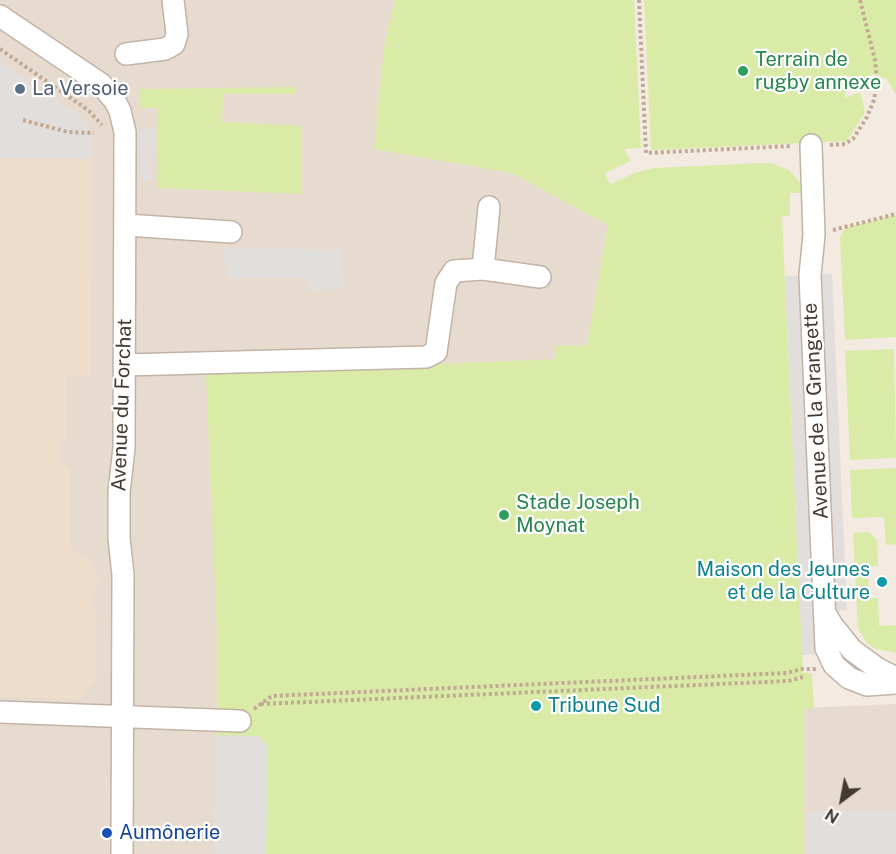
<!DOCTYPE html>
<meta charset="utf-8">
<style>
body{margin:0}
#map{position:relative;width:896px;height:854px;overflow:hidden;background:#f3eae1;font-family:"Public Sans",sans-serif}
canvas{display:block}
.north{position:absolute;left:812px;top:770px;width:60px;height:60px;-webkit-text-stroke:4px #fff;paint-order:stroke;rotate:212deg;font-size:16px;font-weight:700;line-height:24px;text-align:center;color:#443a32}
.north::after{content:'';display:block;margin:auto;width:21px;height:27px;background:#443a32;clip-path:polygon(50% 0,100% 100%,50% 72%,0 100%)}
</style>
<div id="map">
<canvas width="896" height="854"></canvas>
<div class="north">N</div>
</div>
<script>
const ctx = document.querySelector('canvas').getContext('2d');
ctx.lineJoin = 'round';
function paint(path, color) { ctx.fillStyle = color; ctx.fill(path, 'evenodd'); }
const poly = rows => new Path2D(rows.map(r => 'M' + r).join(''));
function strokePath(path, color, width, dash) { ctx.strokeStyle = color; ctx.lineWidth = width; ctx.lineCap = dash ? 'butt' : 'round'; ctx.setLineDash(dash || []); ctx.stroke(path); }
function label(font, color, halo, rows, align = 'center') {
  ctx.font = font + ' "Public Sans",sans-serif'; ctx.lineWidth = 4.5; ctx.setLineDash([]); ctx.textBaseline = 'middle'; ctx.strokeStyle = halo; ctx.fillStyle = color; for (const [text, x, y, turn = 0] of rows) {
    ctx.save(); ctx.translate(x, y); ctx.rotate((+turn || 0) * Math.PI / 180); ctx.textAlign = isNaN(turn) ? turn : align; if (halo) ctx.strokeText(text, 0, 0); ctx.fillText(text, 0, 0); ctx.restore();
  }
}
paint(poly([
 [0,0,395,0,384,48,374,149,512,173,608,225,587,345,556,346,556,359,218,657,214,854,0,854],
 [896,704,896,854,804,854,804,708]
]), '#e7dbcf');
paint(poly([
 [0,158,92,159,90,375,66,376,66,441,60,441,60,466,70,466,71,552,79,554,92,564,98,580,97,588,89,603,97,612,96,680,80,699,0,697]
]), '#edddca');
paint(poly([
 [395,0,634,0,641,148,624,149,631,161,605,173,610,184,637,172,655,168,762,163,771,163,789,170,801,184,805,193,790,193,790,215,782,217,803,673,812,673,814,708,804,709,804,854,214,854,218,657,206,374,556,359,556,346,587,345,608,225,512,173,374,149,384,48],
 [644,0,896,0,896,95,887,79,872,74,867,81,844,75,845,98,860,92,865,112,847,141,651,150],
 [296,87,296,94,223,94,222,122,302,126,302,194,157,188,157,108,140,108,140,89],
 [896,215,896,337,845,340,840,237,845,228],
 [894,349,896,458,850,460,845,351],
 [896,468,896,544,886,545,884,517,852,518,850,470],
 [869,532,877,540,878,566,868,567,869,598,878,598,879,626,896,625,896,653,876,649,868,644,858,629,853,533]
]), '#d9eba6');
paint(poly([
 [0,61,83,119,91,132,92,159,0,158],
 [140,128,153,128,152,180,139,180],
 [222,247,341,250,343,289,309,291,304,278,228,278],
 [832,274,847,610,825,612,828,654,802,655,785,276],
 [216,735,259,736,268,747,266,854,214,854],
 [892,810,896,812,896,854,807,854,807,812]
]), '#e2dedb');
const minor = poly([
 [0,16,101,84,115,101,120,111,125,132,124,448,119,492,119,538,123,575,122,854],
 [126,54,165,49,174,44,177,34,173,0],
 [811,145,814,235,810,275,826,648,834,665,849,678,867,685,896,683],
 [126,225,231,232],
 [483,269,489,207],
 [124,365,426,357,436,352,446,283,454,271,483,269,540,277],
 [825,613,832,625,852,650,878,669,896,678],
 [0,712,240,721]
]);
strokePath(minor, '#c1b3a6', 24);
strokePath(poly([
 [639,0,646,153,792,146],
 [0,49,88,110,102,125],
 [23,120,68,132,94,133],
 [830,145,845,144,853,139,867,117,874,100,877,81,875,60,860,0],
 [833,230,896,214],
 [261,704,788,681,803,677],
 [254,709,272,696,787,673,802,669,817,669]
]), '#c2a993', 4, [3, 3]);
strokePath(minor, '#fff', 21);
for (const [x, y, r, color] of [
 [743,71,6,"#2e9e5b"],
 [20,89,6,"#5c6f8a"],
 [504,515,6,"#2e9e5b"],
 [882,582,6,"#0f9aa8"],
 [536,706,6,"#0f9aa8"],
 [107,833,6,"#1a4fb4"]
]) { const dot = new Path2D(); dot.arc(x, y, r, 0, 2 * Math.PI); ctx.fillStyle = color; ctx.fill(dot); strokePath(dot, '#fff', 2); }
label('20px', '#27864d', '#fff', [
 ["Terrain de",755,60],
 ["rugby annexe",755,83],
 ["Stade Joseph",516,503],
 ["Moynat",516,526]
], 'left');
label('20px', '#4e5e75', '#fff', [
 ["La Versoie",32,89]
], 'left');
label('20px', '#443a32', '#fff', [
 ["Avenue du Forchat",122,405,-88],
 ["Avenue de la Grangette",816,411,-93]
]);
label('20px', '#0d838f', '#fff', [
 ["Maison des Jeunes",870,570],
 ["et de la Culture",870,593],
 ["Tribune Sud",548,706,"left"]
], 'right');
label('20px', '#164399', '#fff', [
 ["Aumônerie",119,833]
], 'left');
</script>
